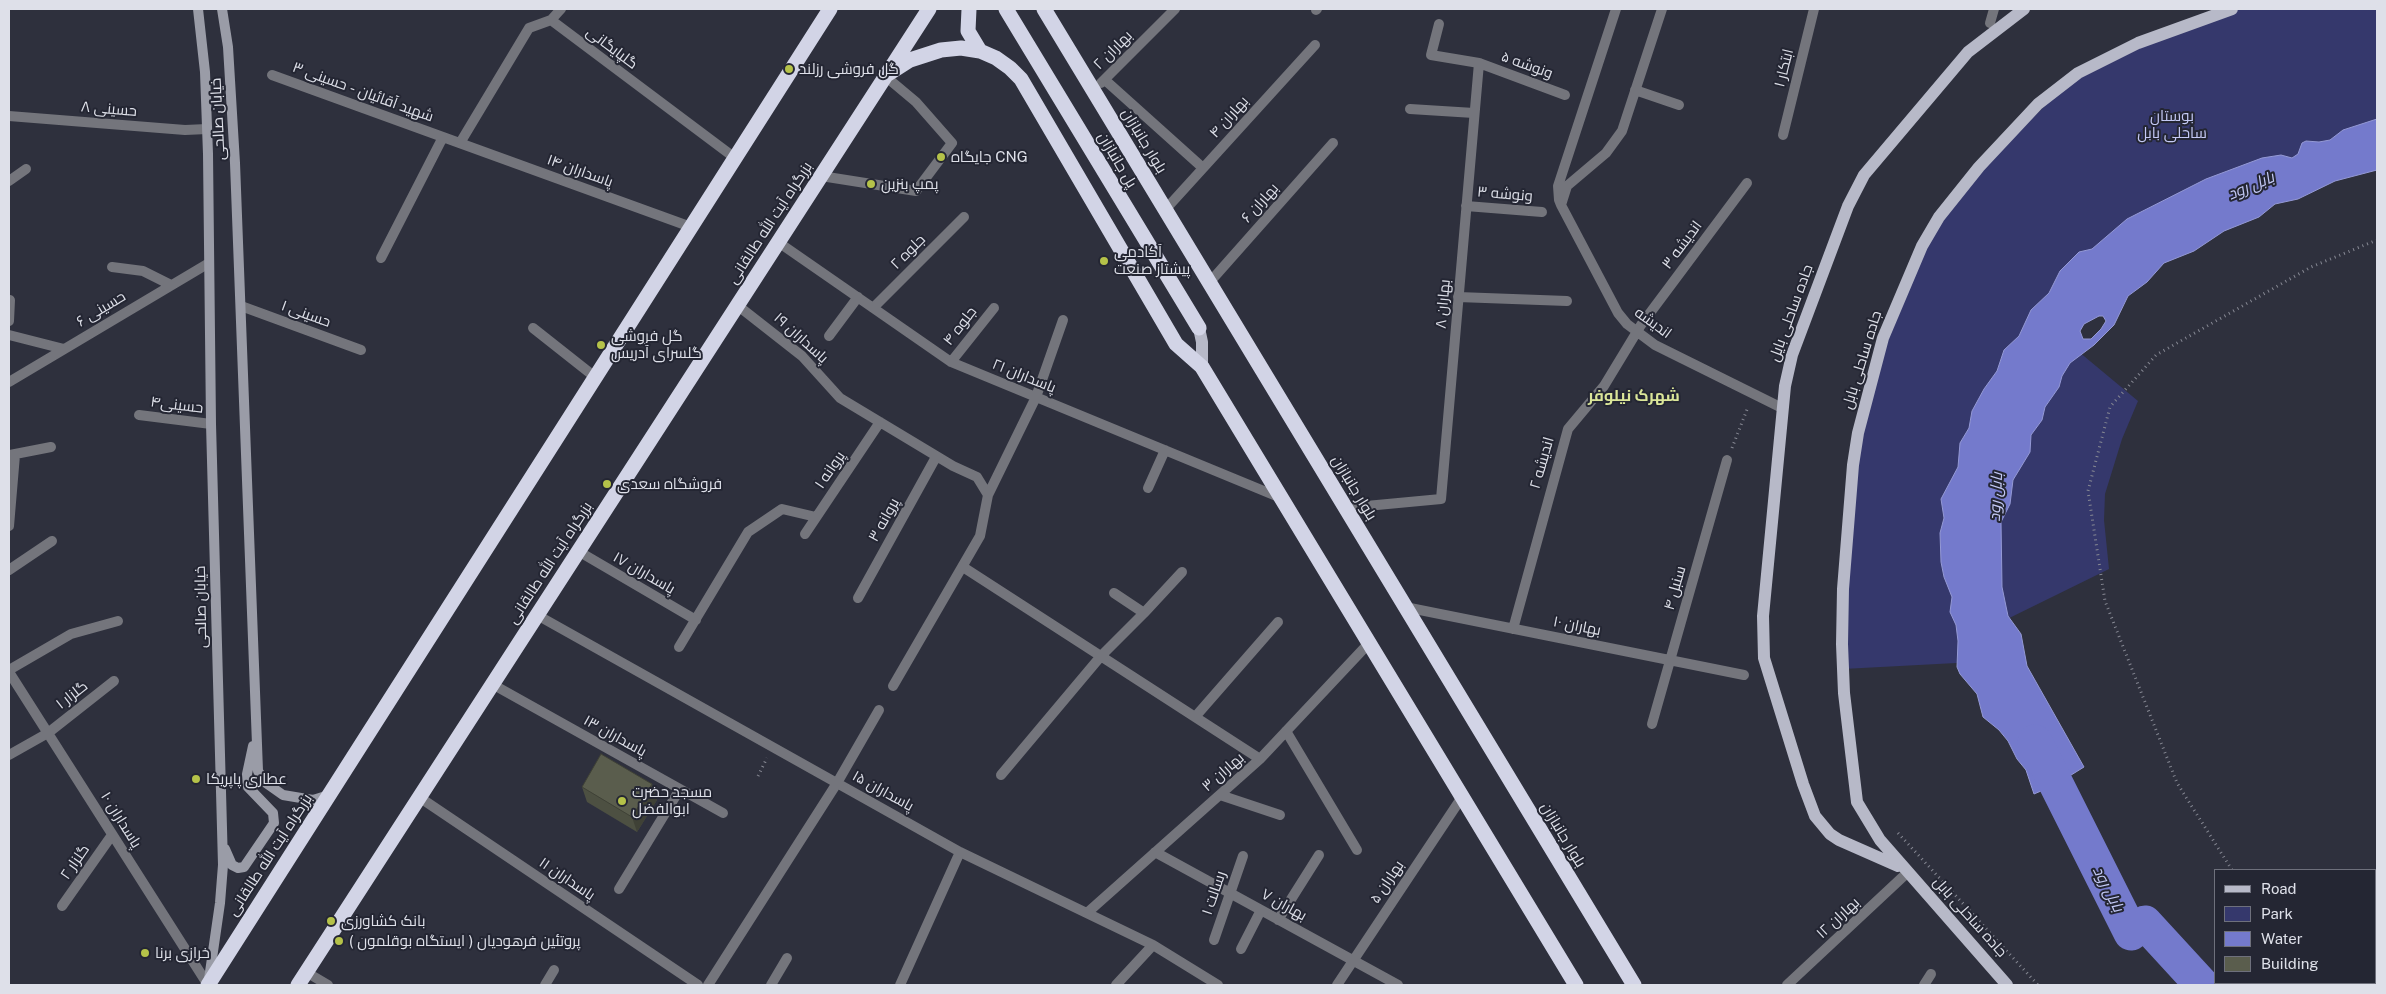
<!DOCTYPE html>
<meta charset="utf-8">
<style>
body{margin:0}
#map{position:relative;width:2386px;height:994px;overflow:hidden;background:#2e303d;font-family:"Public Sans",sans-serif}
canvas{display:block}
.frame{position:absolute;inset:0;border:10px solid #dee0e9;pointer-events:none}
.legend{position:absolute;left:2214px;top:869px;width:162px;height:115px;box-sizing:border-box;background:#242633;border:1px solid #6e707c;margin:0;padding:6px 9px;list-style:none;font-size:15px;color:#dee0e9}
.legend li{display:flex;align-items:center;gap:10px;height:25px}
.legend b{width:25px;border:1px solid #6e707c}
</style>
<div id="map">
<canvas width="2386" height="994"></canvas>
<div class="frame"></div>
<ul class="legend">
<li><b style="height:6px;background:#b7b9c8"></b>Road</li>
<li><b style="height:14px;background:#35386c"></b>Park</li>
<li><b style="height:14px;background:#747acc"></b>Water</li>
<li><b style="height:14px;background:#5a5d4d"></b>Building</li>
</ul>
</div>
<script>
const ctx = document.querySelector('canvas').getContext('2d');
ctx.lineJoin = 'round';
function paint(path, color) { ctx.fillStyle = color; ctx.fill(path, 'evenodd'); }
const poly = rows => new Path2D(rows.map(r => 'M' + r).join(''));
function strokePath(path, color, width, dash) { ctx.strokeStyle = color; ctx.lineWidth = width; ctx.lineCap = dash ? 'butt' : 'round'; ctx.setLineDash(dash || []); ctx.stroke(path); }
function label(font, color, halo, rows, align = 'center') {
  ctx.font = font + ' "Public Sans",Cairo,sans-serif'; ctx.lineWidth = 4; ctx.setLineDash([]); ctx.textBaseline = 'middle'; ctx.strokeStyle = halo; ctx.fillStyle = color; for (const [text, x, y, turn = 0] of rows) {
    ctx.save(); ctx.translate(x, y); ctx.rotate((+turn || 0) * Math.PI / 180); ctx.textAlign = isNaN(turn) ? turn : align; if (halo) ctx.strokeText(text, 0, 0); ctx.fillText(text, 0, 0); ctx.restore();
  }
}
paint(poly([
 [2232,9,2377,9,2377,132,2131,237,2055,332,2138,401,2122,439,2105,494,2104,520,2109,569,1989,628,1994,661,1843,669,1853,465,1894,309,1956,194,2078,73]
]), '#35386c');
const water = poly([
 [2377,119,2377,170,2335,181,2298,199,2275,204,2259,217,2224,231,2194,251,2164,263,2147,282,2128,296,2114,325,2094,345,2070,363,2062,376,2059,387,2045,407,2042,420,2031,435,2030,452,2013,480,2010,504,2001,522,2002,587,2008,616,2021,634,2027,666,2084,767,2055,785,2034,794,2026,770,2017,759,2008,741,1999,730,1983,717,1977,694,1960,674,1957,667,1958,641,1956,625,1950,612,1952,597,1944,577,1941,562,1940,533,1944,518,1941,499,1958,467,1960,443,1969,428,1972,411,1984,389,1997,371,2004,350,2019,336,2031,310,2049,293,2060,271,2079,252,2092,249,2127,219,2206,179,2262,158,2281,155,2292,158,2298,154,2302,143,2306,141,2319,142,2330,140,2343,130,2377,119],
 [2099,316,2103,316,2106,321,2101,329,2091,339,2083,339,2080,331,2084,324,2099,316]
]);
paint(water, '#747acc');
strokePath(water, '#9499d5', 1);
strokePath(poly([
 [2035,742,2131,933,2145,923,2202,985]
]), '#747acc', 35);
strokePath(poly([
 [1732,448,1748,407],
 [758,776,767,758],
 [1898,833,2038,985],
 [2232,870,2177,783,2105,601,2088,491,2110,407,2156,355,2311,267,2377,240],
 [2334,983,2337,985]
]), '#868893', 3, [1, 4]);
strokePath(poly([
 [821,176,916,191,952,143,916,102,885,76]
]), '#74757c', 10);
strokePath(poly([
 [1616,9,1558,186,1559,200,1561,205,1567,186,1606,153,1622,131,1662,9],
 [1316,10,1317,9],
 [551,20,561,9],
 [1990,23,1994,9],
 [1479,63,1565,95],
 [272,75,691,227],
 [1105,80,1203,168],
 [1101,83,1175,9],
 [1635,90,1679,105],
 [1410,109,1474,113],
 [9,116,185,130,207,129],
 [1783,135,1814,9],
 [460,143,529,28,551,20,735,158],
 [9,181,26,169],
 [1561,205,1618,313,1627,324,1655,345,1782,408],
 [1466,206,1542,212],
 [1165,210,1315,45],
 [778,242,951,362,1281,498],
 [381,258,443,137],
 [112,267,143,271,171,285],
 [1209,283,1333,143],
 [1458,297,1567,301],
 [737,305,802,356,840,398,953,466,977,477,988,495,980,536,893,686],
 [241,306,361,350],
 [873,308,964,217],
 [9,321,10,300],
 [533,328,595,377],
 [9,335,64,349],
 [829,336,858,297],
 [951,362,994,308],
 [9,382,209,263],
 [139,415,211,424],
 [10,455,51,447],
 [1148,488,1165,450],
 [988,495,1036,397,1063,320],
 [1345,508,1441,499,1479,63,1431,55,1439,24],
 [9,526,15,455],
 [805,534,880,422],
 [578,551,696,620],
 [963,567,1260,759],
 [9,570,52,541],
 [858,598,936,457],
 [1405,607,1744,675],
 [1144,613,1182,572],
 [537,615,960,852,1153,945,1218,985],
 [1513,629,1568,429,1604,386,1641,325,1747,183],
 [679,647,748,532,782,509,816,517],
 [9,670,71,634,118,621],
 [9,672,208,985],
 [492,684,723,813],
 [1195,717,1278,622],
 [1652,724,1727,460],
 [1286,731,1357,850],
 [9,755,48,733,114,681],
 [1001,775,1101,656,1144,613,1114,593],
 [1220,795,1280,815],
 [419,797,698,985],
 [1155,852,1398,985],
 [619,889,680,789],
 [62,906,112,835],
 [1087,913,1260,759,1369,643],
 [1278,920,1319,855],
 [1214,940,1243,856],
 [1241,949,1261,910],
 [306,972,328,985],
 [545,985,554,970],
 [708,985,837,783,879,710],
 [771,985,787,958],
 [900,985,960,852],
 [1116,985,1153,945],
 [1337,985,1462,797],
 [1787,985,1908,872],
 [1924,985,1931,974]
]), '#74757c', 10);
strokePath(poly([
 [198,9,205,72,208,154,211,424,223,865,220,903,209,979],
 [222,9,228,47,235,163,258,771,266,783,283,795,313,800,329,795],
 [225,849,232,865,238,868,244,867,274,823,273,813,248,787,247,774,253,746]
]), '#9a9ca7', 10);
strokePath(poly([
 [1199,328,1202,342,1202,367],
 [1898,866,1839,840,1830,834,1815,816,1803,784,1764,658,1763,616,1785,386,1792,355,1848,206,1864,175,1968,52,2024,9],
 [2007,985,1880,840,1857,802,1844,693,1842,644,1843,589,1853,465,1858,433,1883,338,1922,246,1939,217,1979,167,2038,104,2078,73,2138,43,2232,9]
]), '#b7b9c8', 12);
strokePath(poly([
 [969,9,968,31,980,51],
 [1006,9,1199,328],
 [1044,9,1634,985],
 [885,76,910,60,941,50,961,48,980,51,996,58,1010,68,1021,79,1176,344,1202,367,1576,985],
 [208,985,830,9],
 [298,985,929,9]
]), '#d2d4e6', 15);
paint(poly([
 [652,784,657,800,637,832,587,802,582,787]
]), '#4d5042');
paint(poly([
 [652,784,657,800,637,832,632,817]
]), '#3f4136');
const building = poly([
 [601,754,652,784,632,817,582,787,601,754]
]);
paint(building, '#5a5d4d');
strokePath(building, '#3f4136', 1);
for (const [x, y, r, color] of [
 [789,69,5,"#b5c249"],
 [941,157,5,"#b5c249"],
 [871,184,5,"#b5c249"],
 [1104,261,5,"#b5c249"],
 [601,345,5,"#b5c249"],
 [607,484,5,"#b5c249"],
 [196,779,5,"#b5c249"],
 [622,801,5,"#b5c249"],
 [331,921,5,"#b5c249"],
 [339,941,5,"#b5c249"],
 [145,953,5,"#b5c249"]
]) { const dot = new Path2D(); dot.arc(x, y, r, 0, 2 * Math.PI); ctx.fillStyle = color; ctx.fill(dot); strokePath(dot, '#242633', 2); }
label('15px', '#dee0e9', '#242633', [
 ["گلپایگانی",612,48,37],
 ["بهاران ۲",1113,50,-45],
 ["ونوشه ۵",1527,65,20],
 ["ابتکار ۱",1784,68,-76],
 ["شهید آقائیان - حسینی ۳",363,92,20],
 ["حسینی ۸",109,109,5],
 ["بهاران ۴",1229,117,-48],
 ["خيابان صالحی",218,119,-93],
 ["بلوار جانبازان",1144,141,59],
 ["پل جانبازان",1117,160,59],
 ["پاسداران ۱۴",580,171,20],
 ["ونوشه ۳",1505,194,5],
 ["بهاران ۶",1260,203,-48],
 ["بزرگراه آیت الله طالقانی",770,223,-57],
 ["اندیشه ۳",1682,245,-53],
 ["جلوه ۲",908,252,-45],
 ["بهاران ۸",1443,304,-85],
 ["حسینی ۶",101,309,-31],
 ["جاده ساحلی بایل",1791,313,-70],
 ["حسینی ۱",306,314,20],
 ["اندیشه",1653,323,36],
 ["جلوه ۴",960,326,-52],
 ["پاسداران ۱۹",801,338,42],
 ["جاده ساحلی بابل",1862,360,-73],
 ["پاسداران ۲۱",1024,376,22],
 ["حسینی۴",177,405,7],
 ["اندیشه ۲",1542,463,-74],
 ["پروانه ۱",830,470,-56],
 ["بلوار جانبازان",1354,488,59],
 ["پروانه ۳",884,520,-61],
 ["بزرگراه آیت الله طالقانی",550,563,-57],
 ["پاسداران ۱۷",644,573,30],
 ["سنبل ۴",1675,588,-74],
 ["خیابان صالحی",201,607,-91],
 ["بهاران ۱۰",1577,626,11],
 ["گلزار ۱",72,695,-38],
 ["پاسداران ۱۳",615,736,29],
 ["بهاران ۳",1223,772,-41],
 ["پاسداران ۱۵",883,791,29],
 ["پاسداران ١٠",121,820,58],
 ["بلوار جانبازان",1563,835,59],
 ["بزرگراه آیت الله طالقانی",270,855,-57],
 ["گلزار ۲",75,862,-55],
 ["پاسداران ١١",567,879,34],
 ["بهاران ۵",1387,882,-56],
 ["رسالت ۱",1214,893,-71],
 ["بهاران ۷",1284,905,29],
 ["جاده ساحلی بابل",1970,917,48],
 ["بهاران ۱۲",1838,918,-43]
]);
label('15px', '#dee0e9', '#242633', [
 ["گل فروشی رزلند",799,69],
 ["جایگاه CNG",951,157],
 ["پمپ بنزین",881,184],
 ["آکادمی",1114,252],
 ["پیشتاز صنعت",1114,269],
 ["گل فروشی",611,336],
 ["گلسرای آدریس",611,353],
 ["فروشگاه سعدی",617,484],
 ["عطاری پاپریکا",206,779],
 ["مسجد حضرت",632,792],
 ["ابوالفضل",632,809],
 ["بانک کشاورزی",341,921],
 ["پروتئین فرهودیان ( ایستگاه بوقلمون )",349,941],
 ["خرازی برنا",155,953]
], 'left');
label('15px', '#c5caf6', '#242633', [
 ["بوستان",2172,116],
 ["ساحلی بابل",2172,133]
]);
label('italic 16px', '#c3c9f5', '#242633', [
 ["بابل رود",2251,186,-23],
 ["بابل رود",1996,497,-87],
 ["بابل رود",2108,889,63]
]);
label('bold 16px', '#dbe699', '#242633', [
 ["شهرک نیلوفر",1634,396]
]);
</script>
